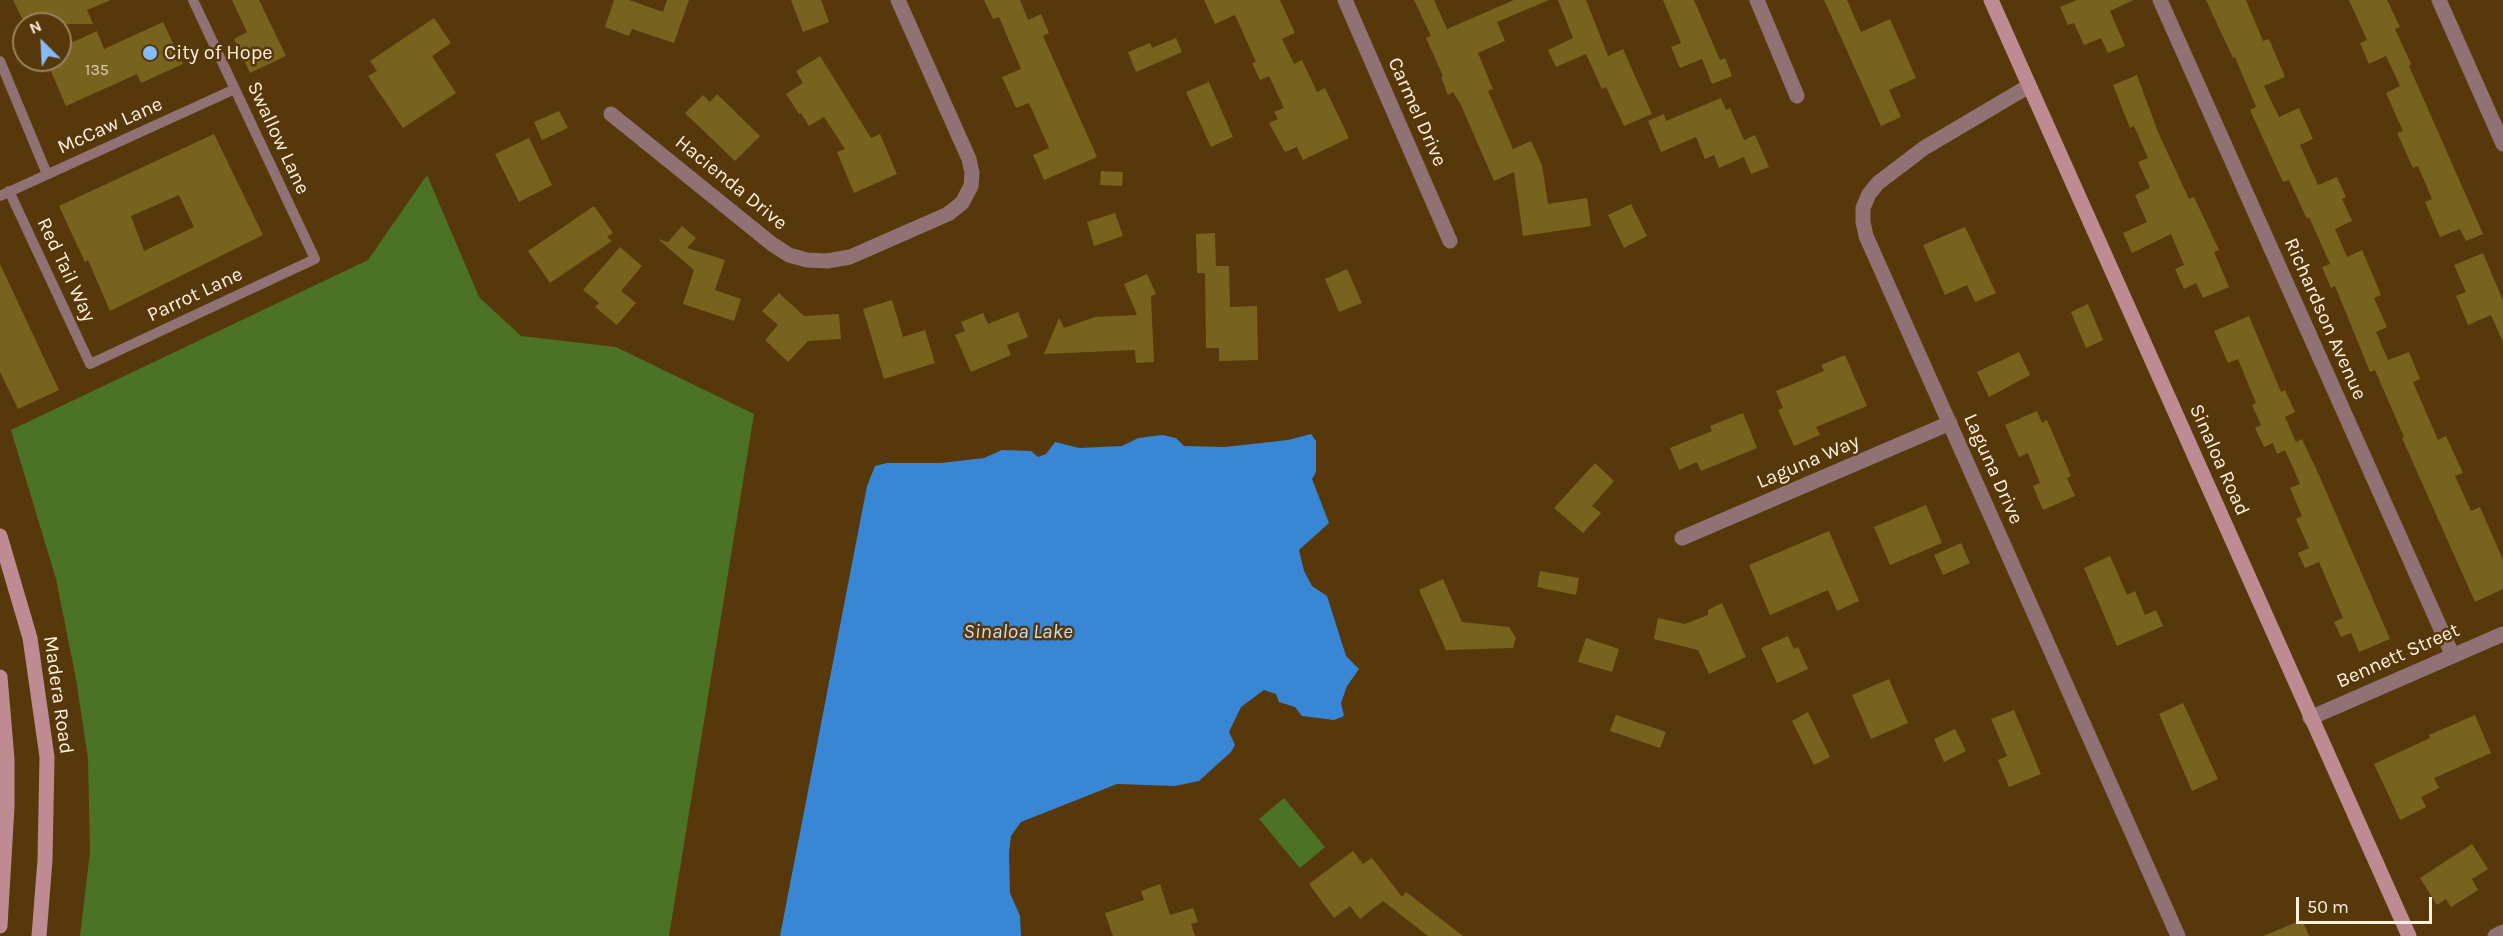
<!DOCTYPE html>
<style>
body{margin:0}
#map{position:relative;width:2503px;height:936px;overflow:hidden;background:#56380a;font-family:Karla,sans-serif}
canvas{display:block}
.north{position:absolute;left:12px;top:12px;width:60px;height:60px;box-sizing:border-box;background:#56380a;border:2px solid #99825f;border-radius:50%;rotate:336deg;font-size:16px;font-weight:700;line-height:24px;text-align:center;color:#fef0df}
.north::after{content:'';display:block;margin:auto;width:21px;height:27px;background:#84bcfb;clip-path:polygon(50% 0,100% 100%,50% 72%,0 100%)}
.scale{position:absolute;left:2296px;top:897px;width:136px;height:27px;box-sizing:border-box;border:3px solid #fef0df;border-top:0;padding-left:8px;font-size:18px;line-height:21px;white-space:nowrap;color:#fef0df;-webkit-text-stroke:4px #56380a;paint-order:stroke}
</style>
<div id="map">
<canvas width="2503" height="936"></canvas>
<div class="north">N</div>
<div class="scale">50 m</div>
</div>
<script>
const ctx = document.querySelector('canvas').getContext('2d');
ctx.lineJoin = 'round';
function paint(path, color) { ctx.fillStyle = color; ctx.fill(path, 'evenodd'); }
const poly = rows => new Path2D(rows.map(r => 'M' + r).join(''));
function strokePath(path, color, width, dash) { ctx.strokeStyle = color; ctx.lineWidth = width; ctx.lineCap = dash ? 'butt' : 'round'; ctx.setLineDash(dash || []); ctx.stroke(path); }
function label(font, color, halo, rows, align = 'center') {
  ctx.font = font + ' Karla,sans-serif'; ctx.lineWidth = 5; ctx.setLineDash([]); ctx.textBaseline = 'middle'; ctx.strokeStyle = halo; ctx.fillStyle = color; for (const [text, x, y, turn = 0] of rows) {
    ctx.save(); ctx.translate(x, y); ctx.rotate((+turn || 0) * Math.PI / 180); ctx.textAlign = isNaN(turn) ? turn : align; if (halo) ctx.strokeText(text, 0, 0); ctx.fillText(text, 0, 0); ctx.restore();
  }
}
paint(poly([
 [427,175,479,297,521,336,616,347,754,414,669,936,80,936,90,852,88,758,76,679,56,579,11,430,368,260],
 [1284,798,1325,847,1300,868,1259,819]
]), '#4c7325');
paint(poly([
 [1311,434,1316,441,1316,472,1312,479,1329,523,1299,550,1304,571,1312,586,1327,596,1346,656,1359,669,1347,686,1341,703,1344,716,1334,720,1302,716,1295,707,1279,702,1276,694,1264,690,1241,707,1229,732,1235,745,1231,752,1199,781,1175,786,1117,784,1021,822,1011,836,1009,853,1010,893,1020,916,1021,936,780,936,867,486,875,466,887,463,941,463,984,458,1002,450,1031,451,1038,457,1046,454,1055,442,1079,448,1122,446,1138,438,1162,435,1176,438,1184,446,1225,447,1288,440]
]), '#3986d5');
paint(poly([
 [13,0,111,0,87,10,93,24,25,24],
 [232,0,259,0,286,56,250,73,234,39,247,32],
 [614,0,629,0,663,12,667,0,689,0,674,43,632,29,629,36,605,27],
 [791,0,821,0,829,22,803,32],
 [984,0,1020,0,1028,20,1041,14,1049,33,1043,36,1097,157,1044,180,1033,155,1049,148,1029,103,1016,108,1002,77,1021,69,999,17,993,19],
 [1204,0,1280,0,1295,33,1282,39,1294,64,1302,60,1317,92,1325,88,1349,138,1303,160,1297,147,1285,152,1269,123,1278,119,1274,112,1284,108,1269,76,1260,80,1252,63,1256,62,1235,15,1215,24],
 [1414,0,1434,0,1447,29,1514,0,1549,0,1497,22,1505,41,1478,53,1493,89,1488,91,1513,149,1531,141,1542,165,1548,204,1587,198,1591,226,1523,236,1514,172,1494,181,1460,103,1453,92,1448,95,1441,77,1443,76,1426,38,1431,36],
 [1558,0,1586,0,1608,56,1623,49,1652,114,1624,126,1606,87,1602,89,1586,54,1556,67,1548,50,1573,38],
 [1663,0,1694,0,1720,60,1725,58,1732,76,1712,84,1702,59,1680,68,1671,47,1681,43],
 [1824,0,1847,0,1861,32,1890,19,1916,78,1889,90,1901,117,1881,126],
 [2077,0,2134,0,2110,11,2125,46,2108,53,2101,38,2084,45,2074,23,2068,25,2060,7],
 [2206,0,2246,0,2263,41,2269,39,2285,77,2264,86,2279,117,2299,108,2313,139,2300,145,2318,185,2337,177,2346,197,2342,199,2352,221,2335,229,2347,257,2362,250,2381,295,2374,298,2387,327,2376,332,2388,360,2409,352,2420,379,2413,382,2438,440,2446,436,2463,473,2455,476,2471,511,2480,507,2503,560,2503,589,2475,602,2402,438,2404,437,2375,370,2370,372,2335,286,2331,288,2322,267,2330,264,2309,217,2307,219,2289,180,2283,182,2250,110,2256,107,2235,57,2233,58],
 [2349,0,2387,0,2400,27,2395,29,2411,64,2409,66,2483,234,2466,241,2460,229,2440,237,2425,202,2432,199,2418,166,2413,168,2397,133,2403,131,2386,93,2400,86,2386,56,2369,64,2360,43,2367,40],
 [434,18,451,43,432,56,456,93,403,128,368,76,377,71,370,61],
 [163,22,183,64,141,83,137,74,66,106,46,60,60,60,60,48,97,31,104,49],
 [1176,38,1182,52,1136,72,1128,52,1150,43,1152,48],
 [820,56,871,138,880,134,897,174,854,193,837,152,845,149,824,117,809,126,801,113,799,114,786,94,803,83,796,71],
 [2137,75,2158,132,2189,199,2194,197,2219,250,2214,252,2229,287,2203,298,2196,283,2184,289,2175,269,2184,265,2171,234,2132,253,2123,233,2147,222,2135,195,2150,188,2138,162,2148,158,2134,126,2130,128,2113,85],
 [1209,82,1233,137,1211,147,1186,92],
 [717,94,760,136,735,161,685,113,703,95,710,102],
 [1721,98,1726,110,1730,108,1744,140,1755,135,1769,167,1751,174,1744,157,1719,168,1714,155,1705,159,1696,137,1661,152,1648,121,1664,114,1666,121],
 [559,111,568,128,542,140,534,122],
 [214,134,263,235,110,311,88,260,85,262,59,206],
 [179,195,194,227,144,251,131,216],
 [529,138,552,185,519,202,495,154],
 [1101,171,1123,172,1122,186,1100,185],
 [1631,204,1647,236,1624,248,1608,215],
 [594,206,613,233,607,237,612,241,550,283,528,251],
 [1115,213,1123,236,1094,246,1087,222],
 [682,226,696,238,687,248,725,260,715,290,741,299,734,321,683,304,694,270,658,239,668,242],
 [1965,227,1996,293,1975,302,1967,285,1945,295,1923,245],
 [1215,233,1216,266,1229,266,1230,307,1257,306,1258,360,1219,361,1219,348,1206,348,1205,273,1197,273,1196,234],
 [620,247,642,266,621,291,636,303,617,325,595,307,599,303,583,290],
 [2483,253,2503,301,2503,342,2491,315,2468,325,2456,296,2466,292,2454,265],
 [0,264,59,390,18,409,0,372],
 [1347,269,1362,303,1339,312,1325,279],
 [1147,274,1156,294,1151,296,1154,362,1136,363,1135,350,1044,354,1059,318,1064,328,1095,317,1137,315,1124,284],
 [779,293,804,316,839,314,841,339,808,341,788,362,765,340,778,325,762,311],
 [892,300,903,337,925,330,935,363,884,379,863,309],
 [2088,304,2103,340,2086,348,2071,312],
 [1018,312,1028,337,1007,345,1011,355,971,372,955,335,965,331,961,322,983,313,988,324],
 [2249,316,2281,392,2285,390,2295,412,2285,417,2296,442,2302,439,2319,475,2390,639,2359,652,2351,633,2341,637,2334,622,2343,618,2319,562,2305,568,2298,553,2309,548,2296,519,2302,516,2290,488,2300,484,2285,450,2277,454,2273,443,2264,447,2255,428,2261,425,2252,405,2256,403,2238,359,2228,363,2214,331],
 [2019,352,2030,375,1989,397,1977,372],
 [1845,355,1867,406,1816,427,1820,435,1794,446,1778,410,1783,408,1776,391,1824,371,1821,365],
 [2037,411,2042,423,2047,420,2071,476,2067,478,2075,496,2043,510,2033,486,2040,483,2028,453,2019,457,2005,425],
 [1743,413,1757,448,1701,471,1697,462,1679,470,1670,448,1712,431,1710,426],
 [1595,463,1614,481,1592,506,1601,513,1583,533,1554,508],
 [1926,505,1942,543,1890,565,1874,527],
 [1829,531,1859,601,1837,611,1828,590,1770,615,1749,565],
 [1961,543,1970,563,1943,575,1934,555],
 [2110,556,2127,595,2135,591,2145,615,2156,610,2163,626,2117,646,2084,568],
 [1540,571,1579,578,1576,595,1537,587],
 [1443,579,1462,622,1509,627,1516,638,1513,648,1446,650,1419,590],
 [1722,603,1746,657,1709,674,1698,650,1654,639,1658,618,1685,624,1708,615,1708,610],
 [1788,636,1794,649,1798,647,1808,669,1777,683,1761,648],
 [1586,638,1619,649,1612,672,1578,662],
 [1889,679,1908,723,1871,739,1852,695],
 [2183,703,2218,779,2192,791,2159,714],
 [2014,710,2041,774,2009,787,1998,760,2007,756,1991,719],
 [1808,712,1830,757,1814,765,1792,721],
 [1616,715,1666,732,1660,748,1610,731],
 [2475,715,2491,753,2434,778,2439,788,2421,797,2426,807,2400,820,2374,764,2430,738,2429,735],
 [1955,729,1966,751,1944,762,1934,739],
 [2472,844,2488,869,2472,879,2478,890,2451,907,2446,899,2437,905,2420,878],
 [1353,851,1363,864,1372,858,1402,897,1406,892,1463,936,1428,936,1383,901,1360,919,1350,906,1334,918,1309,884],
 [1160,884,1170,915,1193,908,1198,922,1191,924,1195,936,1113,936,1105,913,1144,900,1141,891],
 [2302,920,2309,936,2263,936]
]), '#78631e');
strokePath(poly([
 [0,61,47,174],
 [9,191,90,364,315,259,193,0],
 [0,196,235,89]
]), '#907174', 10);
strokePath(poly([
 [1345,0,1450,241],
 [1757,0,1797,96],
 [2160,0,2452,654],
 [2439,0,2503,144],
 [2029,86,1924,148,1878,183,1869,194,1863,208,1863,222,1866,236,2178,936],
 [611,114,772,244,789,255,807,260,827,261,850,257,948,214,962,203,971,186,972,173,969,159,898,0],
 [1682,538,1950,423],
 [2310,718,2503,634],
 [2495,936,2503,932]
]), '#907174', 15);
strokePath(poly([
 [1991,0,2409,936],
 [0,536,30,638,47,757,45,860,39,936],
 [0,677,7,759,7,807,0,926]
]), '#bd8b91', 15);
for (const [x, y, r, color] of [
 [150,53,8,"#84bcfb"]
]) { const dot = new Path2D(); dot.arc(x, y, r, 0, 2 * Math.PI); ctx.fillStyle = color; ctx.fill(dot); strokePath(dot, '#56380a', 2); }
label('16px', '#dccdaf', null, [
 ["135",97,70]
]);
label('20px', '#fef0df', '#56380a', [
 ["City of Hope",164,53]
], 'left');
label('20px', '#fef0df', '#56380a', [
 ["Carmel Drive",1417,112,66],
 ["McCaw Lane",110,126,-24],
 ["Swallow Lane",278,138,65],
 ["Hacienda Drive",731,183,39],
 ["Red Tail Way",66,270,65],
 ["Parrot Lane",195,295,-25],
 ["Richardson Avenue",2325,319,66],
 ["Sinaloa Road",2219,460,66],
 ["Laguna Way",1808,462,-23],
 ["Laguna Drive",1993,469,66],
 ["Bennett Street",2398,656,-24],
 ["Madera Road",58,695,82]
]);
label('italic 21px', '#c9dbf0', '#56380a', [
 ["Sinaloa Lake",1018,632]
]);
</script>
